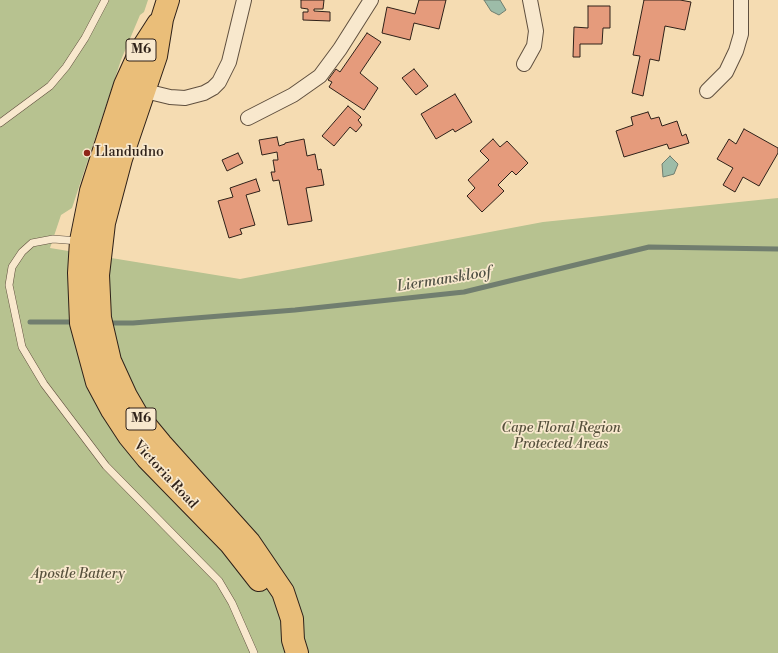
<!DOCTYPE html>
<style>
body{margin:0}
canvas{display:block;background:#f5dcb2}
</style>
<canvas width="778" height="653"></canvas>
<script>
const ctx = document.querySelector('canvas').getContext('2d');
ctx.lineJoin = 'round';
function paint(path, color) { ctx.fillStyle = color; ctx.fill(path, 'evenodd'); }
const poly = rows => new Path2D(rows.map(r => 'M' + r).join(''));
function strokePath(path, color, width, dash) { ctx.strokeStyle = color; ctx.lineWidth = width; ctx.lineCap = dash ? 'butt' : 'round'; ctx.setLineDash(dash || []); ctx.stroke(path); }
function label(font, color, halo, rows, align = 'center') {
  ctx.font = font + ' "Libre Bodoni",serif'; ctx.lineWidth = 3.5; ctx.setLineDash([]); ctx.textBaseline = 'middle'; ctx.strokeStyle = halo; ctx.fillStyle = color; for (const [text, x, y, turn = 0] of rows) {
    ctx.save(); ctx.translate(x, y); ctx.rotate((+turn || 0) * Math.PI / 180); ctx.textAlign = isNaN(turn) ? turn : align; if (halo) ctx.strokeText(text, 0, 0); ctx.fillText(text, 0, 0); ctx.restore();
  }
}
paint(poly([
 [0,0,148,0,144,12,140,15,121,60,72,208,61,215,50,248,240,279,543,222,778,198,778,653,0,653]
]), '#b7c290');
const water = poly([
 [484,0,500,0,506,10,499,15,491,11,484,0],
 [670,156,678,164,674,174,663,177,662,164,670,156]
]);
paint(water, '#9dbca8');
strokePath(water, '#717e6f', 1);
strokePath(poly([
 [30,322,73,322],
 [111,323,133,323,295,310,464,292,649,247,778,249]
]), '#717e6f', 5);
const building = poly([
 [301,0,324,0,323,9,314,9,314,11,330,12,330,21,303,20,303,12,308,12,308,9,301,8,301,0],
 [419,0,446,0,439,29,414,23,410,40,382,33,387,7,415,14,419,0],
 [644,0,680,0,691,2,685,30,665,26,659,61,650,59,643,96,632,93,640,56,633,55,644,0],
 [588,6,610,6,610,28,603,28,602,44,580,44,580,57,573,57,574,27,588,28,588,6],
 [367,33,381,42,360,73,378,88,364,110,329,87,332,82,328,80,336,69,340,72,367,33],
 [414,69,428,86,416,95,402,78,414,69],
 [455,94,472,122,455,132,453,129,436,139,421,114,455,94],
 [348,106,361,117,358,120,362,125,356,132,350,127,334,146,322,136,348,106],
 [648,112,651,119,659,117,662,126,677,121,682,136,686,134,689,143,669,149,667,144,624,157,616,131,633,125,631,117,648,112],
 [744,129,778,148,778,153,759,186,743,177,735,192,723,185,733,168,717,159,729,139,736,144,744,129],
 [277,137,279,146,285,144,285,143,304,139,307,156,315,154,318,170,321,169,324,185,306,188,312,221,288,225,279,180,273,181,271,172,275,172,273,160,278,160,277,152,262,155,259,140,277,137],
 [493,139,500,147,507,141,528,163,516,175,512,171,498,185,504,191,482,212,467,196,475,188,468,180,489,160,480,151,493,139],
 [238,153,243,163,227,171,222,160,238,153],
 [256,179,260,191,246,195,255,225,240,229,242,234,229,238,218,201,233,197,230,188,256,179]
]);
paint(building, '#e59b7c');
strokePath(building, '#2e2119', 1);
const service = poly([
 [0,123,50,86,66,67,85,38,105,0],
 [79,241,53,239,32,243,22,252,12,267,9,285,22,347,44,384,106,466,219,581,232,603,254,653]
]);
const minor = poly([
 [524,64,534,46,536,31,530,0],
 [137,89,170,97,185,98,204,93,213,88,219,82,229,62,244,0],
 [707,91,726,72,736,51,741,34,741,0],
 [248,118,293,95,320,76,340,49,371,0]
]);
const primary = poly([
 [168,0,162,19,156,56,121,159,104,223,98,275,100,318,110,361,126,396,137,415,161,444,249,542,283,592,292,619,293,640,297,653],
 [158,24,140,52,125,85,91,191,81,241,79,273,81,323,97,382,112,410,129,436,147,458,230,543,259,580]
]);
strokePath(service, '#60503f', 8);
strokePath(minor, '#60503f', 16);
strokePath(primary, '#2e2119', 24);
strokePath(service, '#f8e8cd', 7);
strokePath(minor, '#f8e8cd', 14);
strokePath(primary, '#eabe79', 22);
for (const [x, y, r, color] of [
 [87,153,4,"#8f2418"]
]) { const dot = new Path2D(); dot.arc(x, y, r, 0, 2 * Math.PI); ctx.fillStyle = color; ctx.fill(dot); strokePath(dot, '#f8e8cd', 1.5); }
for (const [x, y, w] of [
 [141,50,30],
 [141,419,30]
]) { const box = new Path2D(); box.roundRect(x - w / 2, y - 11, w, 22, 3); ctx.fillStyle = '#f8e8cd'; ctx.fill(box); strokePath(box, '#2e2119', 1); }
label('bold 13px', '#2e2119', null, [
 ["M6",141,50],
 ["M6",141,419]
]);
label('14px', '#2e2119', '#f8e8cd', [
 ["Llandudno",95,153]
], 'left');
label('italic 14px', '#57513d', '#f8e8cd', [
 ["Cape Floral Region",561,429],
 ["Protected Areas",561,445],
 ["Apostle Battery",78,575]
]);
label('14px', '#2e2119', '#f8e8cd', [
 ["Victoria Road",165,475,47]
]);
label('italic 15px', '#4f5044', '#f8e8cd', [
 ["Liermanskloof",444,280,-9]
]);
</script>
